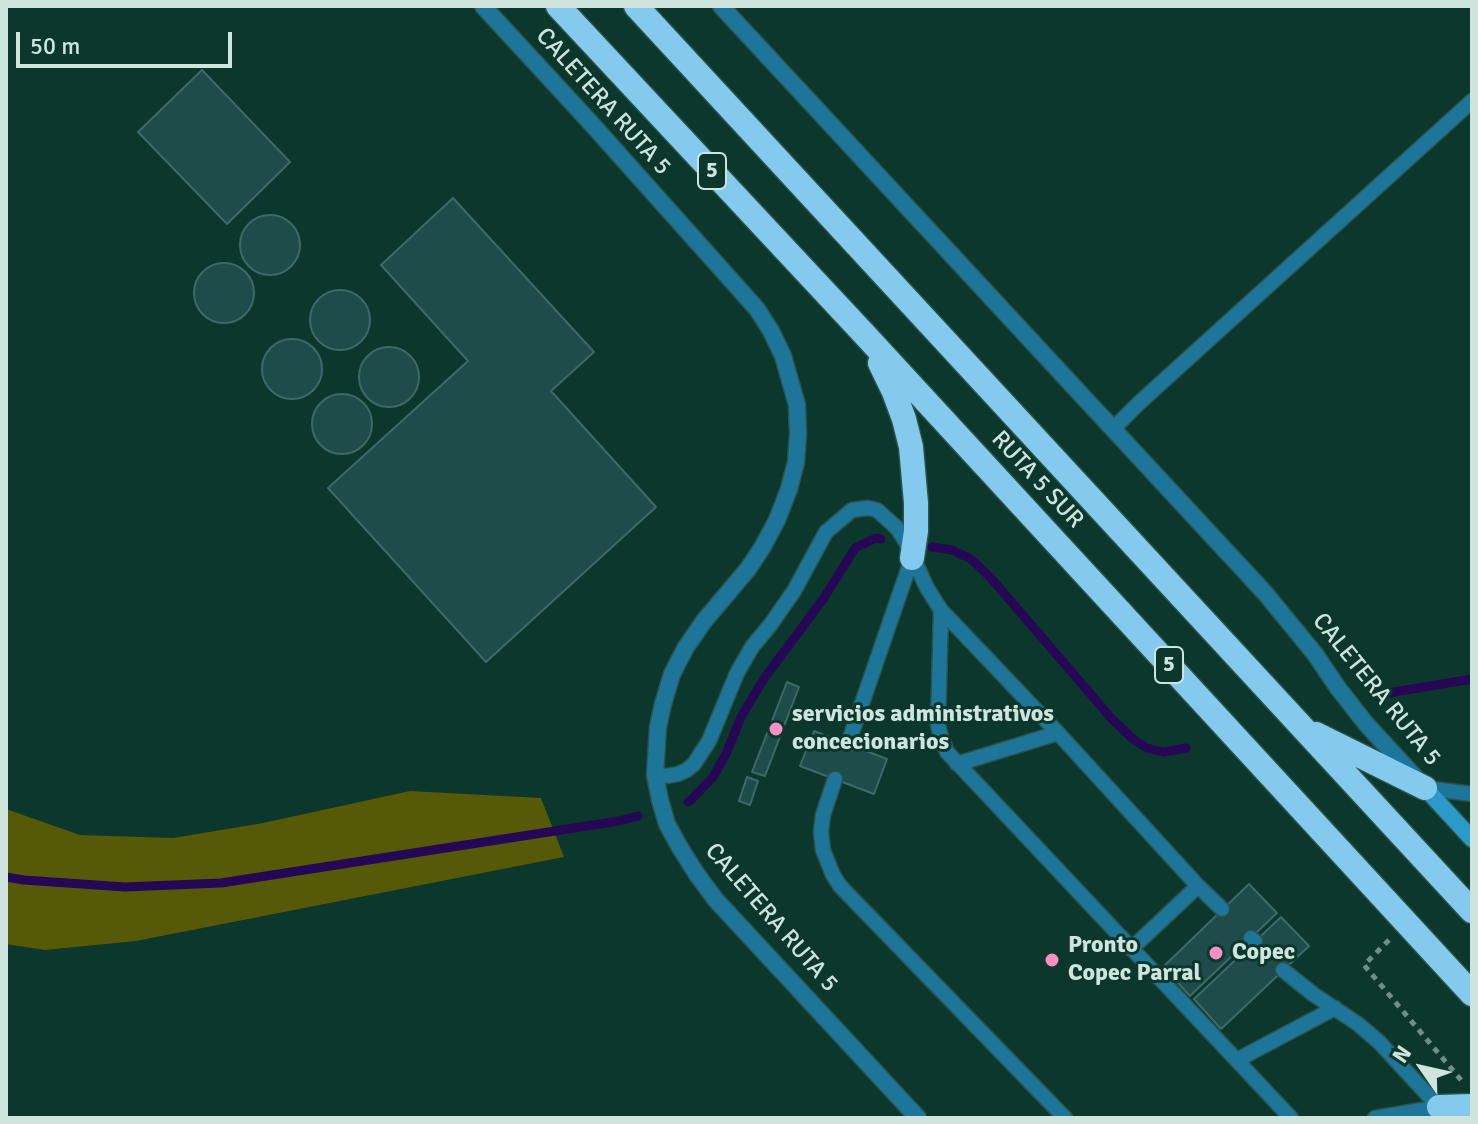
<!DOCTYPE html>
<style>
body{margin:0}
#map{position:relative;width:1478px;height:1124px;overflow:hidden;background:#0c372c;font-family:Signika,sans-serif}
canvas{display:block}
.frame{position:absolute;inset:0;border:8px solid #cee4dc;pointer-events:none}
.north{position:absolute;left:1382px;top:1028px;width:80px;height:80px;-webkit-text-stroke:6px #0c372c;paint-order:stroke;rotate:304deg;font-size:22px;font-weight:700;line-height:32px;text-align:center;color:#cee4dc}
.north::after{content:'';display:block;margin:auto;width:28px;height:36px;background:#cee4dc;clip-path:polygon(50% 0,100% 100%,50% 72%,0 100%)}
.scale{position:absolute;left:16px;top:32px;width:216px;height:36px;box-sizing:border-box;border:4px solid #cee4dc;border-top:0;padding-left:10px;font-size:24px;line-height:28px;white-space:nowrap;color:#cee4dc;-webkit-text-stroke:6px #0c372c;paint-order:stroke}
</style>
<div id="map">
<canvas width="1478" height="1124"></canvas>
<div class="frame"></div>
<div class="north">N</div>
<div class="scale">50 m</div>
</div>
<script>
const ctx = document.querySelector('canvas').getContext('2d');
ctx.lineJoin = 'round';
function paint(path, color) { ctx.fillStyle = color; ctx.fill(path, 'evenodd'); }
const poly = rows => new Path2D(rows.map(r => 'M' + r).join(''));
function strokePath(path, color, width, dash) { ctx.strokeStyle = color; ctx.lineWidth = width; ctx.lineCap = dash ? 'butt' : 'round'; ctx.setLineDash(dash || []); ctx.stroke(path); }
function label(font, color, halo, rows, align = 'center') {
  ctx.font = font + ' Signika,sans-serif'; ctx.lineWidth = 6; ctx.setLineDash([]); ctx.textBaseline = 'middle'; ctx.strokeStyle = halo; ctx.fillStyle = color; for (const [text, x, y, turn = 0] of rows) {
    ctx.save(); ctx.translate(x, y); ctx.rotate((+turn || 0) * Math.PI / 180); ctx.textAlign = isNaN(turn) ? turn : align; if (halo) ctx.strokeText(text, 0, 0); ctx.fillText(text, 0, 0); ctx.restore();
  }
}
paint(poly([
 [410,791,541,798,564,857,136,941,45,950,6,944,6,809,80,835,173,838,263,823]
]), '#565905');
strokePath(poly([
 [932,547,952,550,971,559,990,577,1112,719,1134,740,1147,748,1163,752,1186,748],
 [1376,695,1472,679],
 [688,802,690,801,713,777,726,754,741,717,763,680,824,598,855,548,876,538,881,539],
 [6,877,24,880,125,887,221,883,619,821,638,816]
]), '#250755', 9);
const building = poly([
 [202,70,290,162,227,224,138,132,202,70],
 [453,198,594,352,551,391,656,507,486,662,328,488,468,361,381,265,453,198],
 '240 245a30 30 0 1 1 60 0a30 30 0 1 1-60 0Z',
 '194 293a30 30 0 1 1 60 0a30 30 0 1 1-60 0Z',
 '310 320a30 30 0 1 1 60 0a30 30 0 1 1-60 0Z',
 '262 369a30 30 0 1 1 60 0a30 30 0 1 1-60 0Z',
 '359 377a30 30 0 1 1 60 0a30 30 0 1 1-60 0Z',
 '312 424a30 30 0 1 1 60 0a30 30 0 1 1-60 0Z',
 [787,682,799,687,765,776,752,772,787,682],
 [814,731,887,759,874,794,800,766,814,731],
 [747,777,758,781,750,805,739,801,747,777],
 [1249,884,1277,913,1190,996,1163,967,1249,884],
 [1281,917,1309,946,1221,1029,1194,999,1281,917]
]);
paint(building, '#1d4c4a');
strokePath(building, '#3c6a68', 2);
const lane = poly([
 [1114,428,1139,403,1472,101],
 [941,610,938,725,941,737,947,752,1291,1118],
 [848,744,912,558],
 [957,764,1058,733],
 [655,775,667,776,678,774,687,770,694,764,709,741,737,673,752,647,771,624,794,591,826,532,852,510,868,508,877,510,897,528,906,542,927,588,941,610,1058,733,1198,886,1222,909],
 [835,779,823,815,821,832,823,850,833,875,840,886,1065,1118],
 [1425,788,1472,794],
 [1251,938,1255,941],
 [1131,949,1198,886],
 [1283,970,1313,994,1358,1024,1379,1042,1439,1107],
 [1237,1060,1335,1008],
 [1375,1118,1439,1107]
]);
const street = poly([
 [483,6,589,121,757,309,771,331,783,356,797,405,798,434,796,462,789,489,777,520,762,548,748,569,704,621,686,647,672,674,663,704,658,727,655,775,660,800,667,824,679,846,696,873,715,899,918,1118],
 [721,6,1265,593,1315,654,1338,688,1367,725,1415,777]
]);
const secondary = poly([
 [1425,788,1472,839]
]);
const highway = poly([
 [558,6,866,336,1472,994],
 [636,6,1472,911],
 [880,363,894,392,904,419,911,447,916,503,916,531,912,558],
 [1316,734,1425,788],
 [1439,1107,1472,1106]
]);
strokePath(lane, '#2b5348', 17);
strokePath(street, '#2b5348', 19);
strokePath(secondary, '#2b5348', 19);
strokePath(highway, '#2b5348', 27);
strokePath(poly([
 [1389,940,1364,965,1461,1080]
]), '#709086', 5, [6, 6]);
strokePath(lane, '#1e759a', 14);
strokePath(street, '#1e759a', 16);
strokePath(secondary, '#2c9ac9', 16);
strokePath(highway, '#84caee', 24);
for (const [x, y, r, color] of [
 [776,729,8,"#fc8fc2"],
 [1216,953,8,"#fc8fc2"],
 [1052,960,8,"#fc8fc2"]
]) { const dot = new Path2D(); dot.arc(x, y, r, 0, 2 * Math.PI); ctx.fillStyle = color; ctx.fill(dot); strokePath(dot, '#0c372c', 3); }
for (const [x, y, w] of [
 [712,171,28],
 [1169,665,28]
]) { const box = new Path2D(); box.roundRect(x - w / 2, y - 18, w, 36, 6); ctx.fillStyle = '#0c372c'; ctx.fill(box); strokePath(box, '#cee4dc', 2); }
label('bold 22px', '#cee4dc', null, [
 ["5",712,171],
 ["5",1169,665]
]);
label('24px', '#cee4dc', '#0c372c', [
 ["CALETERA RUTA 5",603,102,48],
 ["RUTA 5 SUR",1037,480,47],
 ["CALETERA RUTA 5",1376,690,51],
 ["CALETERA RUTA 5",771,918,49]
]);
label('bold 24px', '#cee4dc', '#0c372c', [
 ["servicios administrativos",792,715],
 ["concecionarios",792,743],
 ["Pronto",1068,946],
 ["Copec Parral",1068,974],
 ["Copec",1232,953]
], 'left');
</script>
